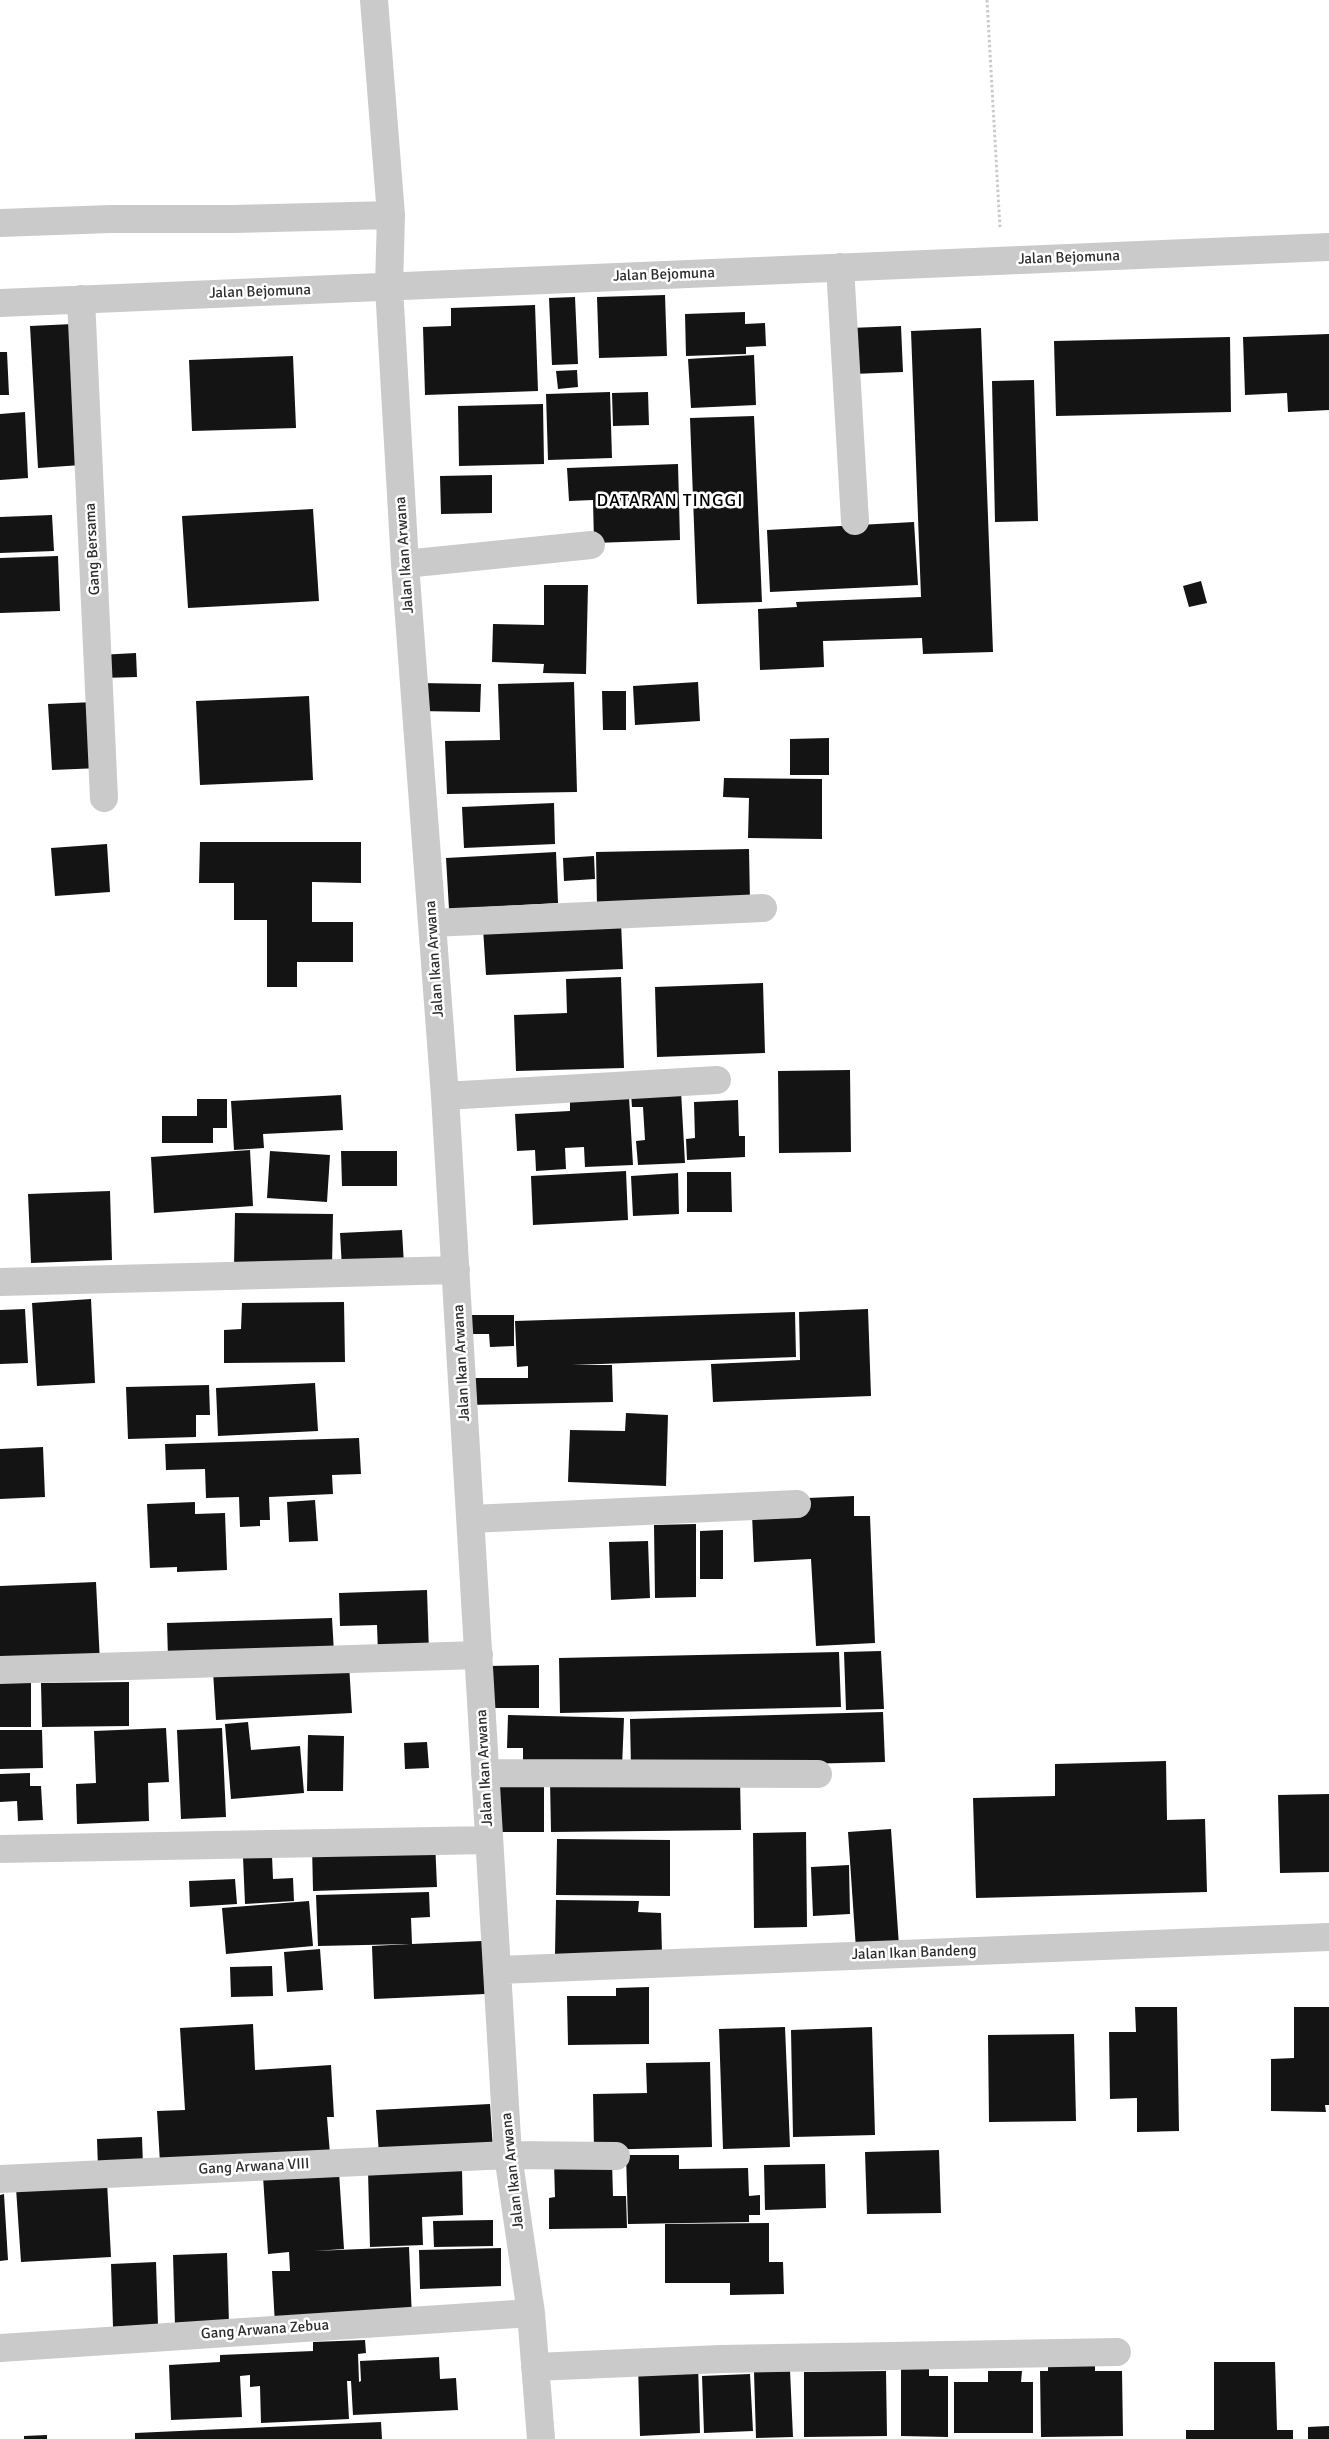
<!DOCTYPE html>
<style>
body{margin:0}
canvas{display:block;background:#fff}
</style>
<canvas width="1329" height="2439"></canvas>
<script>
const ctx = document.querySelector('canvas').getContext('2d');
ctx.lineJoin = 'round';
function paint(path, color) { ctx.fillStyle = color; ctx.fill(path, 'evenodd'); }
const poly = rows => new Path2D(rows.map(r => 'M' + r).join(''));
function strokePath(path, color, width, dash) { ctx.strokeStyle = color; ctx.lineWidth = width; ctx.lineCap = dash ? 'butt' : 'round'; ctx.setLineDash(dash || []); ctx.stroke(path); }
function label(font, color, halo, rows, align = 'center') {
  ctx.font = font + ' Signika,sans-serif'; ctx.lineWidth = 5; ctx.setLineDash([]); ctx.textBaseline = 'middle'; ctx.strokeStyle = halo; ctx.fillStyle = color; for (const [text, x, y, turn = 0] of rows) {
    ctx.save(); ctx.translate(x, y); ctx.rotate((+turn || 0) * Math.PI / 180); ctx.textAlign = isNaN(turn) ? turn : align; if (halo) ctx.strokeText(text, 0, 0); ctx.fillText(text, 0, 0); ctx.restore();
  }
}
paint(poly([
 [665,295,667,356,599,358,597,297],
 [575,297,578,364,552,365,549,298],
 [535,305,538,391,425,395,423,327,451,326,451,308],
 [745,312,745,324,765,323,766,346,746,347,746,354,686,356,685,314],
 [73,324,81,465,38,468,30,326],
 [901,326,903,372,853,374,850,328],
 [981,328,993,652,923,654,922,638,823,641,824,667,760,670,758,609,797,607,796,602,921,597,911,331],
 [1329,334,1329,410,1288,412,1287,393,1245,395,1243,337],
 [1230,337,1231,412,1056,416,1054,341],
 [0,352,7,352,9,395,0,395],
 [754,355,756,405,691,408,688,359],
 [293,356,296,428,192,431,189,360],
 [577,370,578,387,558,389,556,371],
 [1034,380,1038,521,995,522,992,381],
 [610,392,612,458,548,460,546,394],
 [648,392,649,425,613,426,612,393],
 [543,404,544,464,459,466,458,406],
 [25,412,28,478,0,480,0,414],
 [754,416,762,602,697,604,690,418],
 [678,464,680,540,594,543,593,500,569,501,567,468],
 [492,475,492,513,441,514,440,476],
 [313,509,319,601,188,608,182,516],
 [52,515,54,551,0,553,0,517],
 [914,522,918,585,770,592,767,530],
 [58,556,60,611,0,613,0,558],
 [1201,581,1207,603,1189,607,1183,586],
 [544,585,588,585,586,674,543,673,544,664,492,662,493,624,544,625],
 [136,653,137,677,101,678,99,655],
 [574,682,577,792,447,794,445,741,500,740,498,684],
 [698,682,700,721,635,725,633,686],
 [418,683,481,684,480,712,417,711],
 [602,691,626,691,626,730,603,730],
 [309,696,313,780,200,785,196,701],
 [95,702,100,768,52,770,48,704],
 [829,738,829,775,790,775,790,739],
 [724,778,822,779,822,839,748,838,749,798,723,797],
 [554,803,555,844,464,848,462,807],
 [200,842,361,842,361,883,312,882,312,922,353,922,353,962,297,962,297,987,267,987,267,920,234,920,234,883,199,883],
 [107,844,110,892,55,896,51,848],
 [749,849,750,903,597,906,596,852],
 [556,852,558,903,449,909,446,858],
 [594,856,595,879,564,881,563,858],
 [621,922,623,969,486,975,483,928],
 [621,977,624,1068,516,1071,514,1015,567,1013,566,979],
 [763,983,765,1053,657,1057,655,987],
 [850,1070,851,1152,779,1153,778,1071],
 [681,1091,685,1163,638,1165,636,1141,645,1140,643,1107,632,1107,631,1094],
 [341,1095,343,1130,263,1134,264,1148,234,1150,231,1101],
 [629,1097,633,1165,585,1167,584,1147,565,1148,566,1169,536,1171,535,1150,517,1151,515,1114,570,1111,570,1100],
 [197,1099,227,1099,227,1128,213,1128,213,1143,162,1143,162,1116,197,1116],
 [738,1100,739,1136,745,1136,745,1157,687,1160,686,1139,695,1138,694,1102],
 [250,1150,253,1206,154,1213,151,1157],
 [270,1151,330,1155,327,1202,267,1198],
 [341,1151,397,1151,397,1186,342,1186],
 [626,1171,628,1220,533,1225,531,1176],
 [687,1172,731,1172,732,1212,687,1212],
 [678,1173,679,1214,633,1216,631,1176],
 [110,1191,112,1260,31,1263,28,1194],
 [235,1213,333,1214,332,1267,234,1266],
 [402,1230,404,1265,342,1268,340,1233],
 [91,1299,95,1383,37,1386,32,1303],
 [344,1302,345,1362,224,1363,224,1330,241,1329,242,1303],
 [25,1309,28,1363,0,1364,0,1310],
 [868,1309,871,1396,713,1402,711,1364,800,1360,799,1312],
 [795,1312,796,1357,572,1365,612,1365,613,1402,467,1405,466,1378,528,1378,528,1366,517,1367,515,1321],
 [460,1315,514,1315,514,1346,490,1347,489,1334,460,1334],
 [315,1383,318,1431,218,1436,216,1388],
 [209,1385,210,1415,196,1415,196,1437,128,1439,126,1387],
 [626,1413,668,1415,666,1486,568,1482,570,1430,625,1431],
 [359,1438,361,1474,332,1475,333,1494,269,1497,270,1520,260,1520,260,1526,240,1527,239,1497,206,1498,205,1469,166,1470,165,1444],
 [43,1447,45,1497,0,1499,0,1449],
 [854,1496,854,1516,870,1516,875,1643,816,1646,811,1559,754,1562,752,1514,809,1511,808,1498],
 [315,1500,318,1541,289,1542,287,1502],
 [195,1502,195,1514,225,1513,227,1570,177,1572,177,1567,150,1568,147,1504],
 [696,1524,696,1597,655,1598,654,1525],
 [723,1530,723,1579,700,1579,700,1531],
 [648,1541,650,1598,611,1600,609,1542],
 [96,1582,100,1663,0,1667,0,1586],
 [427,1590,429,1653,378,1654,377,1625,340,1626,339,1593],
 [332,1618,334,1653,168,1658,167,1623],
 [881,1651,884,1709,846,1710,844,1652],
 [839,1652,841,1707,560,1713,559,1658],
 [349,1664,352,1713,216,1720,213,1671],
 [539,1665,539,1708,489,1708,489,1666],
 [0,1682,31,1682,31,1727,0,1727],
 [129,1682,129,1726,42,1727,41,1683],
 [883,1712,885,1762,631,1768,630,1719],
 [508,1715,624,1718,622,1767,523,1765,523,1748,507,1748],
 [248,1722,251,1750,300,1746,304,1793,231,1799,225,1724],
 [166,1728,169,1782,148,1783,149,1821,77,1824,76,1784,96,1783,94,1731],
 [222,1728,226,1817,181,1819,177,1730],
 [0,1730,42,1730,43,1768,0,1769],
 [308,1735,344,1736,343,1791,307,1791],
 [427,1742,429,1768,405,1769,404,1743],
 [1166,1761,1167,1820,1205,1819,1207,1892,976,1898,973,1798,1055,1796,1055,1764],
 [30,1773,30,1786,41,1786,43,1820,18,1821,17,1801,0,1802,0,1774],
 [492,1777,544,1778,544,1832,491,1832],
 [740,1778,741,1830,551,1832,550,1780],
 [1329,1794,1329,1872,1280,1873,1278,1795],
 [891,1829,899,1946,856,1949,848,1832],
 [806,1832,807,1927,754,1928,753,1833],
 [557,1839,670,1840,670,1896,556,1895],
 [435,1841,437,1887,313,1891,312,1845],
 [272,1856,273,1879,293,1878,294,1901,245,1904,243,1857],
 [849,1865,850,1914,813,1916,811,1867],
 [235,1879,237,1904,190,1907,189,1881],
 [429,1892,430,1917,411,1918,412,1944,482,1941,485,1994,374,1999,372,1946,410,1944,318,1946,316,1895],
 [556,1900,639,1901,638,1912,661,1913,662,1955,555,1954],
 [309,1901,313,1946,226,1954,222,1908],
 [320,1949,323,1990,287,1992,284,1952],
 [272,1966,273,1996,231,1997,230,1967],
 [649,1987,649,2044,568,2045,567,1996,616,1996,616,1988],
 [1135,2007,1177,2007,1179,2131,1137,2132,1137,2098,1110,2099,1109,2032,1136,2032],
 [1294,2007,1329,2007,1329,2105,1325,2105,1326,2112,1271,2111,1271,2059,1294,2058],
 [253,2024,255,2070,331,2065,334,2117,327,2117,330,2154,160,2163,157,2111,185,2110,180,2028],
 [785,2027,790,2147,723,2149,719,2029],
 [872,2027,875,2135,793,2137,791,2030],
 [1074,2034,1076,2121,989,2122,988,2035],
 [710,2062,712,2147,594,2150,593,2094,647,2093,646,2063],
 [490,2104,493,2150,379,2155,376,2110],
 [142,2137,143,2166,98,2168,97,2139],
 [939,2150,941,2213,867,2214,865,2152],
 [626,2155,679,2155,679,2169,748,2168,749,2196,760,2195,760,2215,749,2215,749,2222,628,2224],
 [612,2161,613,2196,626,2196,627,2228,549,2229,549,2198,555,2197,554,2162],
 [825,2164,826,2208,765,2210,764,2165],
 [462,2169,463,2215,422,2217,423,2245,370,2247,368,2171],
 [339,2172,344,2249,314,2251,409,2247,412,2319,275,2325,272,2271,290,2271,289,2252,268,2254,263,2176],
 [107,2182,111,2257,21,2262,16,2188],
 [4,2194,8,2260,0,2261,0,2195],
 [493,2220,493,2246,434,2247,433,2221],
 [769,2223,769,2262,783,2262,784,2294,730,2295,730,2283,665,2283,665,2224],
 [501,2248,501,2286,420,2289,419,2250],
 [227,2253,229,2324,175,2326,173,2255],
 [156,2262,158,2325,113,2327,111,2264],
 [365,2340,366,2353,358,2354,359,2382,361,2381,360,2361,439,2357,440,2379,456,2378,458,2410,353,2415,351,2381,347,2381,349,2419,261,2423,260,2386,250,2387,250,2375,240,2376,242,2417,171,2420,169,2365,220,2362,220,2355,313,2351,313,2342],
 [1214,2362,1275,2362,1277,2430,1293,2430,1293,2439,1186,2439,1186,2430,1214,2430],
 [698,2363,700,2433,640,2436,638,2365],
 [901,2365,929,2365,929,2376,948,2376,948,2437,901,2436],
 [1095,2365,1095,2371,1122,2371,1123,2436,1041,2437,1040,2371,1048,2371,1048,2366],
 [790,2370,793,2437,756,2438,754,2372],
 [886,2371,887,2436,804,2437,804,2372],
 [988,2371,1022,2371,1021,2382,1033,2382,1033,2433,954,2433,954,2382,988,2382],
 [750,2374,753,2431,704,2433,702,2376],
 [381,2422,382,2439,135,2439,135,2433],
 [1329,2426,1329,2439,1308,2439,1308,2427],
 [47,2435,47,2439,24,2439,24,2436]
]), '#141414');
strokePath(poly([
 [987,0,1000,228]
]), '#cacaca', 3, [2.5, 2.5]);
strokePath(poly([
 [374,0,391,215,389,287,405,564,445,1096,508,2155,531,2313,541,2439],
 [0,223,110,219,234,219,391,215],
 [840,267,855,521],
 [81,299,104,798],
 [0,303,1329,247],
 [405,564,591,545],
 [432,923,763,908],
 [445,1096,717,1080],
 [0,1282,456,1270],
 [471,1519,797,1504],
 [0,1670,479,1655],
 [485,1773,818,1774],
 [0,1849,489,1840],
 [499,1970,1329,1937],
 [0,2179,508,2155,616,2156],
 [0,2348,531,2313],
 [535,2367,721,2359,1117,2352]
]), '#cacaca', 28);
label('15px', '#2d2d2d', '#fff', [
 ["Jalan Bejomuna",1069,258,-2],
 ["Jalan Bejomuna",664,275,-2],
 ["Jalan Bejomuna",260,292,-2],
 ["Gang Bersama",93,549,-93],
 ["Jalan Ikan Arwana",405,555,-94],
 ["Jalan Ikan Arwana",435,959,-94],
 ["Jalan Ikan Arwana",462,1363,-93],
 ["Jalan Ikan Arwana",485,1768,-93],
 ["Jalan Ikan Bandeng",914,1953,-2],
 ["Gang Arwana VIII",254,2167,-3],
 ["Jalan Ikan Arwana",513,2171,-96],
 ["Gang Arwana Zebua",265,2330,-4]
]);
ctx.letterSpacing = '1px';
label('18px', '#000', '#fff', [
 ["DATARAN TINGGI",670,501]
]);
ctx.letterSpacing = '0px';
</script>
